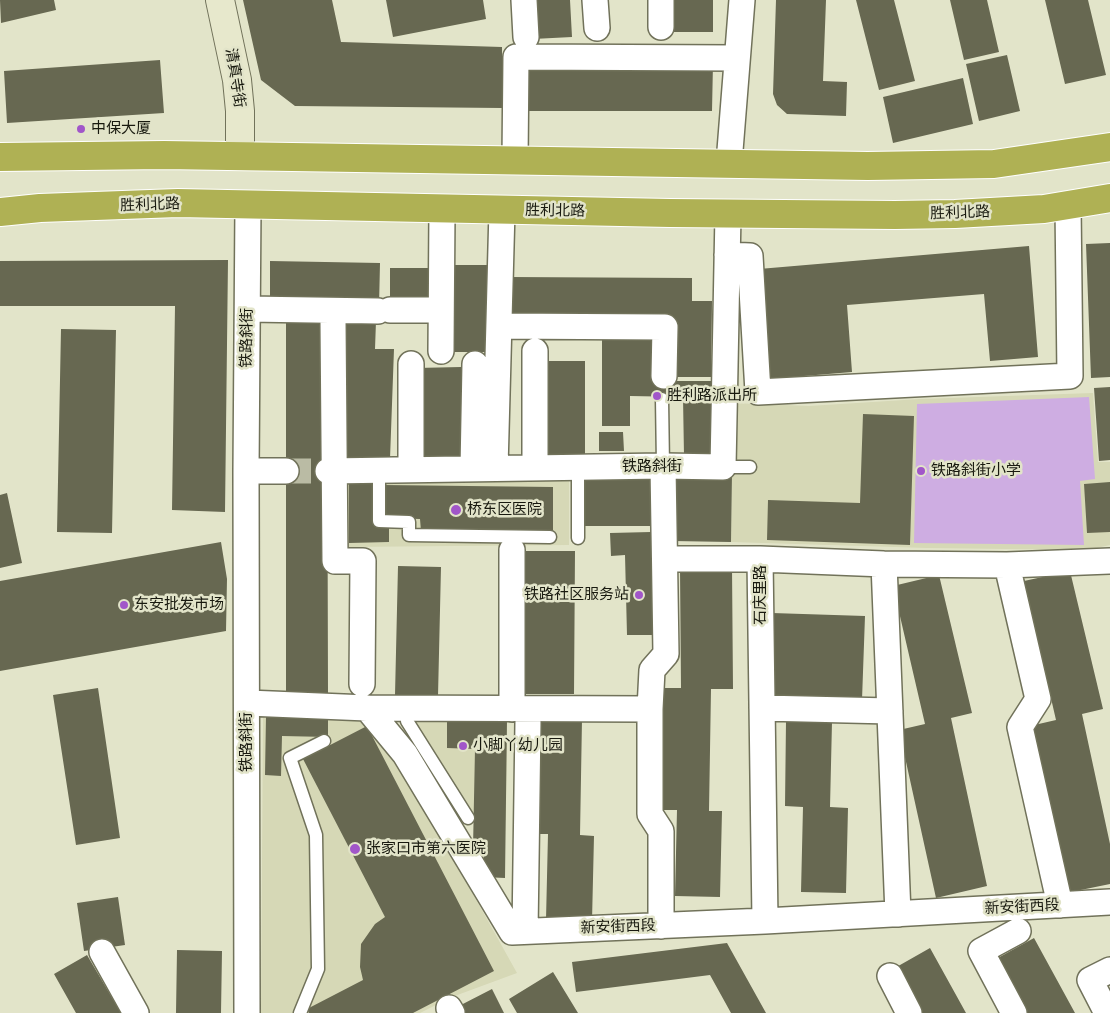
<!DOCTYPE html>
<meta charset="utf-8">
<style>
body{margin:0}
canvas{display:block;background:#e2e4c9}
</style>
<canvas width="1110" height="1013"></canvas>
<script>
const ctx = document.querySelector('canvas').getContext('2d');
ctx.lineJoin = 'round';
function paint(path, color) { ctx.fillStyle = color; ctx.fill(path, 'evenodd'); }
const poly = rows => new Path2D(rows.map(r => 'M' + r).join(''));
function strokePath(path, color, width, dash) { ctx.strokeStyle = color; ctx.lineWidth = width; ctx.lineCap = dash ? 'butt' : 'round'; ctx.setLineDash(dash || []); ctx.stroke(path); }
function label(font, color, halo, rows, align = 'center') {
  ctx.font = font + ' Rubik,"Noto Sans SC",sans-serif'; ctx.lineWidth = 5; ctx.setLineDash([]); ctx.textBaseline = 'middle'; ctx.strokeStyle = halo; ctx.fillStyle = color; for (const [text, x, y, turn = 0] of rows) {
    ctx.save(); ctx.translate(x, y); ctx.rotate((+turn || 0) * Math.PI / 180); ctx.textAlign = isNaN(turn) ? turn : align; if (halo) ctx.strokeText(text, 0, 0); ctx.fillText(text, 0, 0); ctx.restore();
  }
}
paint(poly([
 [1093,393,1098,462,1110,462,1110,545,1087,550,927,548,731,542,733,403,809,406,920,399],
 [569,473,569,545,345,547,343,475],
 [263,711,362,716,391,747,517,973,452,997,420,1013,261,1013],
 [400,717,507,719,506,820,474,819]
]), '#d6d8b6');
paint(poly([
 [1089,397,1095,479,1080,481,1084,545,914,543,917,404]
]), '#ceade2');
paint(poly([
 [0,0,54,0,56,10,1,23],
 [243,0,332,0,341,42,502,47,502,108,295,106,261,80],
 [386,0,483,0,486,19,393,37],
 [531,0,570,0,572,37,533,39],
 [668,0,713,0,713,32,668,32],
 [776,0,826,0,823,81,847,82,846,116,787,114,777,105,773,94],
 [856,0,894,0,915,81,879,90],
 [950,0,987,0,999,52,964,60],
 [1045,0,1088,0,1106,75,1065,84],
 [1007,55,1020,111,979,121,966,64],
 [160,60,164,113,7,123,4,71],
 [521,62,713,63,712,111,520,111],
 [963,78,973,124,893,143,883,97],
 [1110,243,1110,377,1091,378,1086,244],
 [1029,246,1038,357,990,361,984,294,847,305,852,372,768,379,759,269],
 [228,260,225,512,172,510,175,306,0,306,0,261],
 [270,261,380,263,379,307,270,306],
 [445,265,488,265,487,352,444,352],
 [390,268,437,268,437,305,390,305],
 [509,277,692,278,692,301,712,301,711,377,667,377,668,321,509,320],
 [286,315,327,315,328,696,286,695],
 [346,320,376,321,375,349,394,349,390,459,341,457],
 [61,329,116,330,112,533,57,532],
 [658,337,658,381,711,381,711,456,684,456,683,397,630,396,630,426,602,426,602,338],
 [541,361,585,361,585,461,541,461],
 [461,367,462,457,417,457,416,368],
 [1110,387,1110,460,1099,461,1094,388],
 [863,414,914,416,910,545,767,540,768,500,860,503],
 [599,432,623,432,624,451,599,451],
 [672,473,732,474,731,542,672,541],
 [584,478,653,478,653,526,584,526],
 [349,482,375,482,376,525,389,525,389,542,349,543],
 [1110,482,1110,532,1087,533,1084,484],
 [384,485,553,487,553,532,421,531,420,519,384,518],
 [7,493,22,563,0,568,0,495],
 [651,532,653,635,627,635,625,555,611,556,610,533],
 [221,542,227,579,226,631,0,671,0,581],
 [522,551,575,551,574,694,522,694],
 [398,566,441,567,438,696,395,695],
 [732,567,733,689,711,689,709,811,722,811,720,897,675,896,677,810,661,810,662,688,681,688,680,568],
 [1070,571,1103,709,1082,714,1110,844,1110,884,1066,893,1030,726,1056,720,1024,581],
 [939,575,972,713,951,718,987,886,936,898,899,730,925,724,893,586],
 [772,613,865,616,862,700,769,697],
 [98,688,120,838,76,845,53,695],
 [266,716,328,717,328,737,282,736,281,776,265,775],
 [447,719,507,719,505,878,483,877,484,849,473,848,475,749,447,748],
 [534,719,582,719,580,835,594,836,592,921,546,920,548,834,532,834],
 [786,721,832,722,830,807,848,808,846,893,801,892,803,807,785,806],
 [367,726,494,971,413,1013,309,1013,307,1009,363,980,360,967,361,944,375,924,385,917,303,759],
 [118,897,125,945,84,951,77,903],
 [1034,938,1075,1013,1026,1013,996,959],
 [727,943,766,1013,731,1013,710,975,576,992,572,962],
 [930,948,966,1013,918,1013,893,969],
 [177,950,222,951,221,1013,176,1013],
 [87,955,121,1013,76,1013,54,974],
 [553,972,578,1013,517,1013,509,999],
 [492,989,504,1013,460,1013,457,1007]
]), '#676851');
strokePath(poly([
 [286,471,328,471]
]), '#babba4', 25, [25, 12]);
const lane = poly([
 [662,399,663,466],
 [723,467,750,467],
 [379,470,379,521,409,522,409,535,550,537],
 [578,538,578,467],
 [407,721,468,818],
 [300,1013,318,969,316,835,290,758,324,741]
]);
const street = poly([
 [524,0,526,37],
 [595,0,597,28],
 [661,0,661,27],
 [515,160,516,57,737,58],
 [729,163,742,0],
 [727,255,750,256,758,392,1070,376,1068,205],
 [248,309,378,311],
 [390,310,441,310],
 [333,320,335,561,363,561,362,684],
 [499,326,665,327,664,376],
 [441,351,442,209],
 [495,468,502,210],
 [535,468,535,351],
 [411,469,411,364],
 [473,469,475,364],
 [246,471,286,471],
 [328,471,663,466,723,467,728,214],
 [512,550,512,709],
 [665,559,760,559],
 [884,564,898,914],
 [1007,565,1038,699,1020,727,1060,905],
 [248,703,367,708,405,754,512,932,765,921,1110,902],
 [367,708,650,709],
 [762,708,890,711],
 [765,921,760,559,884,564,1007,565,1110,561],
 [661,926,661,831,650,814,650,709,652,670,666,654,663,466],
 [525,931,528,722],
 [102,952,136,1013],
 [890,976,909,1013],
 [449,1008,452,1013],
 [247,1013,246,471,248,205],
 [1014,1013,981,951,1018,931],
 [1107,1013,1090,980,1110,970]
]);
const secondary = poly([
 [220,0,237,80,240,111,240,156]
]);
const highway = poly([
 [0,157,164,155,868,166,994,164,1110,147],
 [0,212,40,208,178,203,670,213,895,215,955,214,1044,209,1110,198]
]);
strokePath(lane, '#71725a', 15);
strokePath(street, '#71725a', 28);
strokePath(secondary, '#71725a', 30);
strokePath(highway, '#fff', 30);
strokePath(lane, '#fff', 12);
strokePath(street, '#fff', 25);
strokePath(secondary, '#e7e8cc', 28);
strokePath(highway, '#afb154', 28);
for (const [x, y, r, color] of [
 [81,129,5,"#a156c9"],
 [657,396,5,"#a156c9"],
 [921,471,5,"#a156c9"],
 [456,510,6,"#a156c9"],
 [639,595,5,"#a156c9"],
 [124,605,5,"#a156c9"],
 [463,746,5,"#a156c9"],
 [355,849,6,"#a156c9"]
]) { const dot = new Path2D(); dot.arc(x, y, r, 0, 2 * Math.PI); ctx.fillStyle = color; ctx.fill(dot); strokePath(dot, '#e2e4c9', 2); }
label('15px', '#18190f', '#e2e4c9', [
 ["清真寺街",235,78,81],
 ["胜利北路",150,205,-2],
 ["胜利北路",555,211,1],
 ["胜利北路",960,213,-2],
 ["铁路斜街",247,338,-89],
 ["铁路斜街",652,467],
 ["石庆里路",761,595,-90],
 ["铁路斜街",247,742,-90],
 ["新安街西段",1022,907,-3],
 ["新安街西段",618,927,-2]
]);
label('15px', '#18190f', '#e2e4c9', [
 ["中保大厦",91,129],
 ["胜利路派出所",667,396],
 ["铁路斜街小学",931,471],
 ["桥东区医院",467,510],
 ["铁路社区服务站",629,595,"right"],
 ["东安批发市场",134,605],
 ["小脚丫幼儿园",473,746],
 ["张家口市第六医院",366,849]
], 'left');
</script>
